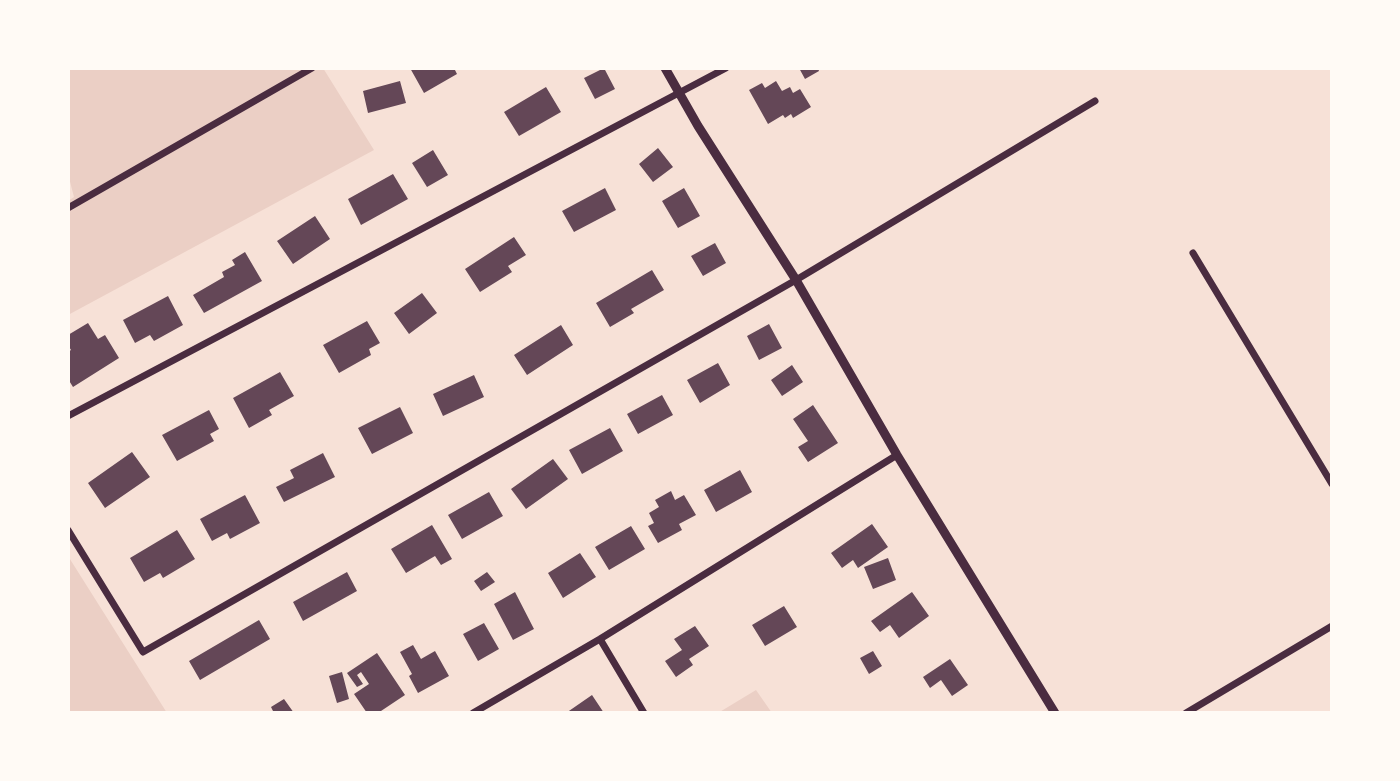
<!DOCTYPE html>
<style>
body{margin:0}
#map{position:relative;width:1400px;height:781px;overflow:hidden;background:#f7e1d7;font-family:"Alegreya Sans",sans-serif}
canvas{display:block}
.frame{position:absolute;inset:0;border:70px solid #fffaf5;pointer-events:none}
</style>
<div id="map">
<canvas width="1400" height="781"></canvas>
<div class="frame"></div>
</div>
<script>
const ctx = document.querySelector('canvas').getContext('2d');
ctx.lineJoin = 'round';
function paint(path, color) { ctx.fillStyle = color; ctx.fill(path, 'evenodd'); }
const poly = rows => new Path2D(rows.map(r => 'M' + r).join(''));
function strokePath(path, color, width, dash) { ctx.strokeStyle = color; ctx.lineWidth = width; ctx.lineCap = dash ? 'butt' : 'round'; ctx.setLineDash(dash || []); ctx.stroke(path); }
paint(poly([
 [68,68,323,68,374,150,68,315,68,201,74,197,68,174],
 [68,556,167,713,68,713],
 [756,690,772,713,718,713]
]), '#ebcfc5');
paint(poly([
 [410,68,454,68,457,74,424,93],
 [604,68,615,89,595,99,584,78],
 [799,68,818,68,819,71,805,79],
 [400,81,406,103,368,113,363,91],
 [776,81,782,91,790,87,793,93,800,89,811,107,793,118,791,114,785,118,783,115,768,124,749,90,762,83,765,88],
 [546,87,561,112,519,136,504,112],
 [658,148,673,167,653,182,639,164],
 [433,150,448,175,427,187,412,163],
 [393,174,408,199,361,225,348,199],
 [605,188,616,210,574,232,562,211],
 [684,188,700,216,678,228,662,201],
 [315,216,330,239,293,264,277,241],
 [514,237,526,255,508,266,512,272,480,292,465,269],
 [715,243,726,263,703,276,691,256],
 [245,252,262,281,204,313,193,295,224,277,222,272,235,265,232,260],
 [652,270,664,290,631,309,634,313,610,327,596,303],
 [422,293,437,313,409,334,394,313],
 [168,296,183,325,154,341,150,335,135,343,123,320],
 [367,321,380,343,369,349,371,355,339,373,323,345],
 [88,323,98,339,105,335,119,358,73,387,68,379,68,352,71,350,68,345,68,335],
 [769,324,782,348,759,360,747,336],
 [561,325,573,345,527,375,514,355],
 [718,363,730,385,700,403,687,380],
 [792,365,803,382,782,396,771,380],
 [280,372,294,396,269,410,272,415,249,428,233,398],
 [474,375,484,397,443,416,433,394],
 [662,395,673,415,638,434,627,414],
 [813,405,838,443,808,462,798,447,808,441,793,419],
 [400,407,413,433,372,454,358,428],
 [209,410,219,429,210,434,214,441,177,461,162,435],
 [610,428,623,451,582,474,569,450],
 [132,452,150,477,105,508,88,483],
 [323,453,335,477,284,502,276,487,294,478,290,470],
 [553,459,568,479,526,509,511,489],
 [740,470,752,492,716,512,704,490],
 [671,491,675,500,684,495,696,515,679,524,682,530,658,543,648,526,654,523,649,513,659,507,655,500],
 [489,492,503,516,462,539,448,515],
 [245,495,260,523,230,539,227,533,212,541,200,519],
 [872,524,888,547,858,568,853,560,842,568,831,553],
 [432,525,452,559,441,565,435,556,406,573,391,549],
 [631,526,645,549,609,570,595,547],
 [177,530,195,559,163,578,160,573,144,582,130,558],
 [580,553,596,577,563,598,548,573],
 [888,558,896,580,873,589,864,567],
 [347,572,357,591,303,621,293,602],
 [487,572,495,582,481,591,474,581],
 [515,592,534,629,513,640,494,604],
 [912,592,929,616,899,638,890,625,880,632,871,621],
 [784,606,797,627,765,646,752,625],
 [259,620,270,639,200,680,189,661],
 [484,623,499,649,478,661,463,634],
 [695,626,709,646,689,659,693,665,676,677,665,661,682,650,674,639],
 [413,645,421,659,435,651,449,676,418,693,409,676,412,674,400,652],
 [873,651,882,666,869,674,860,658],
 [377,653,405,695,378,713,367,713,354,694,369,684,361,672,357,675,363,684,357,687,347,673],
 [950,659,968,685,952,696,941,680,930,688,923,677],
 [342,672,349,699,337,703,329,676],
 [592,695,604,713,566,713],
 [284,699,294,713,274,713,271,707]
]), '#644757');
strokePath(poly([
 [68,208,312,68],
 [1193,253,1332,484],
 [68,416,726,68],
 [68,530,143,652,796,280,1095,101],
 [600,639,644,713],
 [473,713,600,639,897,455],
 [1186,713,1332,626]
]), '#4a2c40', 7);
strokePath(poly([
 [665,68,698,126,796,280,897,455,1055,713]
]), '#4a2c40', 9);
</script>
